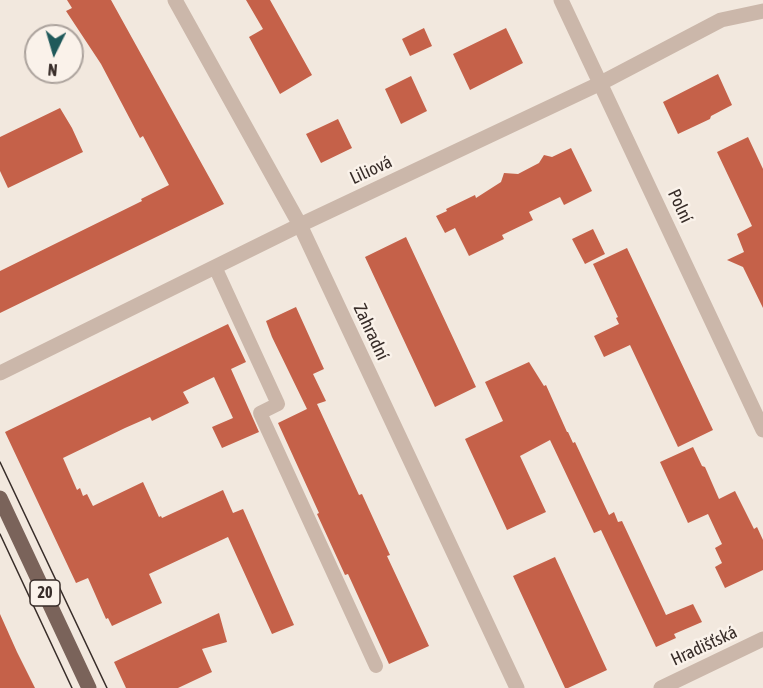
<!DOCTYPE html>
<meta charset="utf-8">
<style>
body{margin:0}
#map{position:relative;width:763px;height:688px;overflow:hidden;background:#f2e8de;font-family:"Asap Condensed",sans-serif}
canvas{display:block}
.north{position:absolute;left:24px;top:24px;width:60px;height:60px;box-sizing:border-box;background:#faf2ea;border:2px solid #aca39d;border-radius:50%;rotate:185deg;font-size:16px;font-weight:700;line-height:24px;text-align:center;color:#382d29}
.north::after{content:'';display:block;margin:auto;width:21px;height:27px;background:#1f595a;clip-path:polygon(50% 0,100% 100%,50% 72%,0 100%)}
</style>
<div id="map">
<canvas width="763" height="688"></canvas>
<div class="north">N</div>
</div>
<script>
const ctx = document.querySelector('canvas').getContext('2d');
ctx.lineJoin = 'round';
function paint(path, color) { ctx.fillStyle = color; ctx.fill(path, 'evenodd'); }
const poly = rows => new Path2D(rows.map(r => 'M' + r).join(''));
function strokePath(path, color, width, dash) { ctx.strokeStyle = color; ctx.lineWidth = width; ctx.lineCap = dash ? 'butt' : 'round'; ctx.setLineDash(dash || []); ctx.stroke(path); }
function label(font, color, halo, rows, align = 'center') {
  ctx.font = font + ' "Asap Condensed",sans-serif'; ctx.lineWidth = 5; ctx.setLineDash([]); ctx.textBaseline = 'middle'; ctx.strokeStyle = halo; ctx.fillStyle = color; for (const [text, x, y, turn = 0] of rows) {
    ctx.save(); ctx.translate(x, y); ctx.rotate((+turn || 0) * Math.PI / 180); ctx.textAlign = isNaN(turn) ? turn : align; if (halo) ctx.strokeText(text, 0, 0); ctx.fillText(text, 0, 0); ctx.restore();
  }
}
paint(poly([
 [67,0,111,0,224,204,0,313,0,271,142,201,141,199,169,185,143,136,140,138,101,64,66,11,72,8],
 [246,0,270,0,312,75,280,94,249,37,263,29],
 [424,28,432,46,410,56,402,39],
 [506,28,523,63,470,90,453,54],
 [718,74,732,105,711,116,710,119,678,134,663,102],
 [411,76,427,111,401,124,385,89],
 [60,108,72,128,83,152,8,188,0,171,0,137],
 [338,119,352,148,321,163,306,134],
 [748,137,763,169,763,308,743,267,727,260,744,252,737,234,752,226,717,152],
 [571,148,592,191,564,205,560,197,529,212,533,220,502,235,504,239,469,256,455,228,445,233,436,216,447,211,446,209,475,195,476,198,501,182,504,173,518,174,539,163,544,155,552,157],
 [593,229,605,254,585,264,572,239],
 [406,237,476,387,435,407,365,257],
 [627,248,713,430,678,447,630,345,604,357,594,336,619,324,616,318,618,317,593,264],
 [296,307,324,369,313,374,326,401,317,404,359,495,362,494,390,555,387,556,429,646,389,664,348,574,345,575,317,514,319,513,278,423,309,408,307,409,272,337,266,321],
 [228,324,246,362,231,369,259,432,222,448,212,427,233,418,214,377,183,392,189,403,152,421,150,417,125,428,63,458,77,490,80,488,83,496,87,494,93,506,143,482,159,517,161,516,162,518,223,490,233,513,243,509,294,625,272,634,228,537,149,574,162,603,112,626,108,618,106,619,88,578,76,583,5,432],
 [529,362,544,386,546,385,567,432,568,432,573,443,575,442,609,515,614,512,618,522,622,521,666,615,693,604,702,622,674,634,676,638,656,647,601,530,594,533,550,440,520,456,546,512,507,530,465,439,503,421,485,382],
 [693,447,702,466,705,467,719,499,735,491,754,529,757,527,763,540,763,570,725,588,715,567,722,563,715,548,722,544,708,514,688,523,660,462],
 [555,557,607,670,568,688,565,688,513,576],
 [219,613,227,642,202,649,212,672,178,688,126,688,114,662],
 [0,614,17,652,35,688,0,688]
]), '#c56149');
strokePath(poly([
 [215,267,278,404,260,413,376,666]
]), '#cbb7aa', 14);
strokePath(poly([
 [175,0,300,225,517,688],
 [561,0,763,430],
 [0,373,300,225,601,83,721,20,763,11],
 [661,688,763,639]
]), '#cbb7aa', 15);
strokePath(poly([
 [0,498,89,688]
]), '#7a635a', 15);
strokePath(poly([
 [0,462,107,688],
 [0,534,72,688]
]), '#382d29', 1.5);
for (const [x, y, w] of [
 [45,593,30]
]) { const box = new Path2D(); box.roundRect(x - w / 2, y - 13, w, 26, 4.5); ctx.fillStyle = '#faf2ea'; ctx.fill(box); strokePath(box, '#382d29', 1.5); }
label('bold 16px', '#382d29', null, [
 ["20",45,593]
]);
label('18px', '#382d29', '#faf2ea', [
 ["Liliová",371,170,-25],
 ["Polní",680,206,65],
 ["Zahradní",371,332,65],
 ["Hradišťská",704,646,-25]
]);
</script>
